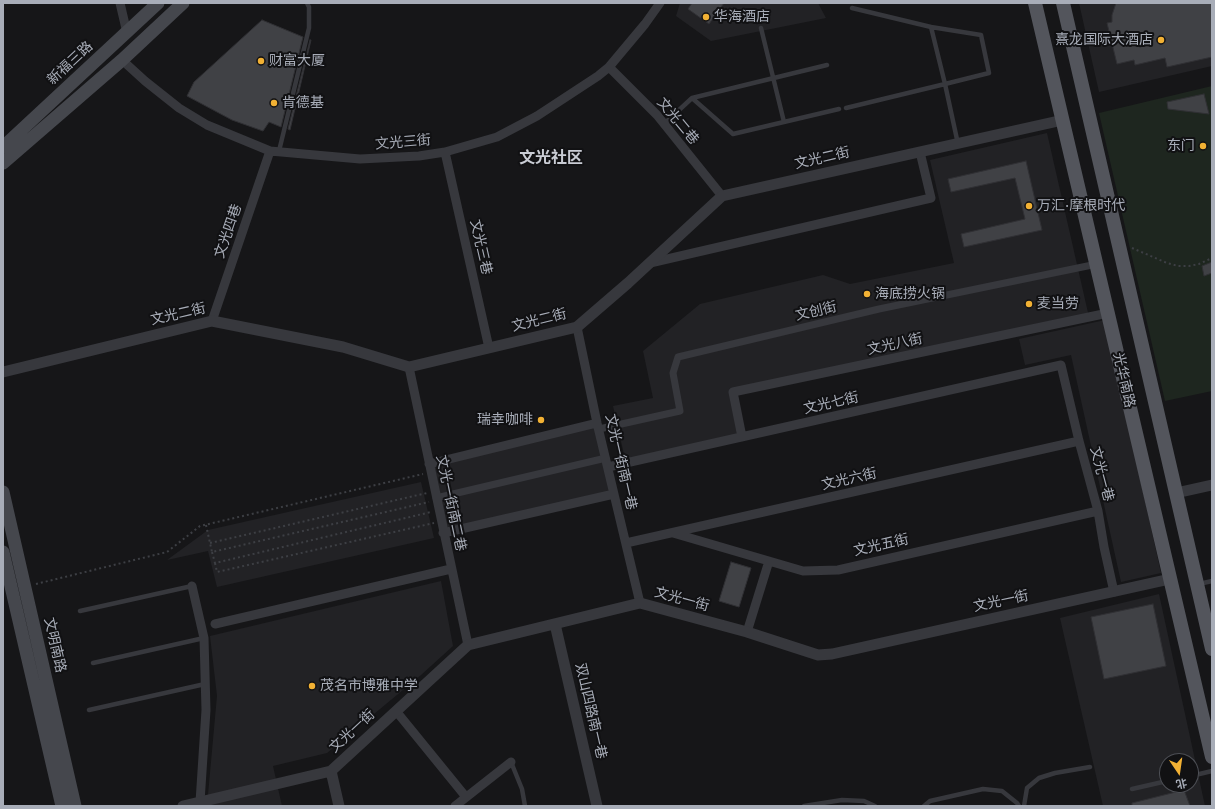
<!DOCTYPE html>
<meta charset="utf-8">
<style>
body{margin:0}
#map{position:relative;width:1215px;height:809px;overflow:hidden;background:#161618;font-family:"Golos Text","Noto Sans SC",sans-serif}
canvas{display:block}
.frame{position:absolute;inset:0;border:4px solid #a8adb8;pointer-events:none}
.north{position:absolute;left:1159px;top:753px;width:40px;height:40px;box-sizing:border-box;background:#111113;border:1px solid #4d4f55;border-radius:50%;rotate:167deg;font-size:11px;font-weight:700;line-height:16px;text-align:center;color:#a8adb8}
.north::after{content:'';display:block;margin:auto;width:14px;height:18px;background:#f2b134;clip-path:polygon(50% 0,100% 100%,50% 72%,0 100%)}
</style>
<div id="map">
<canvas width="1215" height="809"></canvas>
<div class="frame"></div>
<div class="north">北</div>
</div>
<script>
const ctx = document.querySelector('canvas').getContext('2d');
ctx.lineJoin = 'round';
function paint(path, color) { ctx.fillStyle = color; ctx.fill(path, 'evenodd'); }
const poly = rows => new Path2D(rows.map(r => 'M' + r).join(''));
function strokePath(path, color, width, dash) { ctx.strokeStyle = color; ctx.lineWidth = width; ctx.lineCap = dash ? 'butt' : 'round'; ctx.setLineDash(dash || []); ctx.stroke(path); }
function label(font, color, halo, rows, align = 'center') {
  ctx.font = font + ' "Golos Text","Noto Sans SC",sans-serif'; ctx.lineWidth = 4; ctx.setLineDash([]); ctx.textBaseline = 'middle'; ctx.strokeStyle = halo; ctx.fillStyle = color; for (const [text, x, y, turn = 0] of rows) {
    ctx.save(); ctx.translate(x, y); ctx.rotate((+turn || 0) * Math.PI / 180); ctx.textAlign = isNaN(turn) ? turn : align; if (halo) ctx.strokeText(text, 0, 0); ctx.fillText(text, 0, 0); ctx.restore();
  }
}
paint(poly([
 [680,3,818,3,826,18,711,41,676,16],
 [1079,3,1212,3,1212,66,1099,92],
 [1047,133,1089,317,733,392,742,437,626,463,613,406,653,398,643,351,700,304,823,275,850,284,954,263,930,160],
 [1105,320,1161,573,1121,582,1071,355,1025,365,1019,339],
 [597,423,614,494,443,533,429,464],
 [421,482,434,538,217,587,208,551,167,560,208,530],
 [441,581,453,646,421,675,327,753,273,766,282,806,207,806,217,696,210,636],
 [1159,594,1205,806,1103,806,1060,618],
 [1167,761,1191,761,1191,785,1167,785]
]), '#222225');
paint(poly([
 [1212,86,1212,391,1165,401,1099,113]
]), '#1e261f');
const building = poly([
 [692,3,724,3,709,24,688,9,692,3],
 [1116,3,1212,3,1212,57,1167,67,1165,58,1135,65,1134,60,1117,64,1107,23,1112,22,1112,15,1116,3],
 [262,20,303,37,281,127,269,122,263,131,232,120,187,96,194,82,262,20],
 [310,40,311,40,290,130,288,129,310,40],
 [1204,94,1209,114,1168,109,1167,102,1204,94],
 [1026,161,1042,230,964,247,961,234,1025,219,1015,178,951,192,948,179,1026,161],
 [1212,262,1212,273,1204,276,1202,266,1212,262],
 [731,562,751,568,739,607,719,601,731,562],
 [1153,604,1166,666,1104,679,1091,617,1153,604],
 [1184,790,1190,806,1132,806,1132,803,1184,790]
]);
paint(building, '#404145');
strokePath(building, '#303034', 1);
strokePath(poly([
 [1132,248,1167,263,1178,266,1189,266,1199,264,1212,258],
 [206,525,212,552,429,502],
 [210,543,427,493],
 [212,552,215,563,431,512],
 [215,563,217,572,434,523],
 [36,584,167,552,200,526,423,474]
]), '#3d3f44', 2, [2, 3]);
strokePath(poly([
 [852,8,931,27],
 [761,28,784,122],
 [692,98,827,65],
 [846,108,945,84,989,73,981,35,931,27,945,84,958,144],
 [664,124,692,98,733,134,839,109],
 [279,151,309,28,309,7,307,3],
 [1199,584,1212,581],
 [80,611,192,586],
 [93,663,204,638],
 [89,710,205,684],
 [511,762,522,789,525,806],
 [1191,776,1212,771],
 [1132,789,1167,781],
 [804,806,842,800,864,801,875,806],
 [924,806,930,801,983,789,1002,791,1017,803,1019,806],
 [1024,806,1027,788,1039,778,1055,773,1090,767]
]), '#37383d', 4.5);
strokePath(poly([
 [599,429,680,411,673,373,678,357,879,309,1097,264],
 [436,498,606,458]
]), '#37383d', 7);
strokePath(poly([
 [120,3,127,33],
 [122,60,145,81,179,108,207,125,270,151,360,159,419,156,445,152,497,137,537,116,598,76,609,67,645,24,660,3],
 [609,67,657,115,722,196],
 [445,152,489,348],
 [650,263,931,198,920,152],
 [212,321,270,151],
 [577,327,597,423,640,603],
 [409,367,468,645],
 [742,437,733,392,1108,313],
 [429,464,597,423],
 [608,467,1061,365,1079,441,1098,511,1104,547,1114,592],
 [443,533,614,494],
 [673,533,803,571,838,570,1098,511],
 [626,543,1079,441],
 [192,586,204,638,206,710,200,802],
 [215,624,451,569],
 [747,632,769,561],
 [396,711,466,797],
 [455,806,511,762]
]), '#37383d', 9);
strokePath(poly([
 [3,372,212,321,343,347,409,367,577,327,628,283,722,196,1063,120],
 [1176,493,1212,485],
 [555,624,597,806],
 [331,771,339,806],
 [183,806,331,771,468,645,640,603,747,632,818,655,832,654,1170,579]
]), '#37383d', 11);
strokePath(poly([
 [3,147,158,3],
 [3,163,122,60,183,3],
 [3,492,75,806],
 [3,552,62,806]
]), '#45474d', 13);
strokePath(poly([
 [1035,3,1212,757],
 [1063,3,1212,649]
]), '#53555c', 14);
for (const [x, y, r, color] of [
 [706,17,4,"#f2b134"],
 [1161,40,4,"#f2b134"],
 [261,61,4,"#f2b134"],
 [274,103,4,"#f2b134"],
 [1203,146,4,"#f2b134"],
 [1029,206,4,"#f2b134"],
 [867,294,4,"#f2b134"],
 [1029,304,4,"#f2b134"],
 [541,420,4,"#f2b134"],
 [312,686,4,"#f2b134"]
]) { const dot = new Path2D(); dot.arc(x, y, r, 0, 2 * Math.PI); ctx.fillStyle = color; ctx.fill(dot); strokePath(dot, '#111113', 1.5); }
label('14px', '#a8adb8', '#111113', [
 ["华海酒店",714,17],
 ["熹龙国际大酒店",1153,40,"right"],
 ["财富大厦",269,61],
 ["肯德基",282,103],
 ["东门",1195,146,"right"],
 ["万汇·摩根时代",1037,206],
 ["海底捞火锅",875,294],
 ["麦当劳",1037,304],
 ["瑞幸咖啡",533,420,"right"],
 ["茂名市博雅中学",320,686]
], 'left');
label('14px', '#a8adb8', '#111113', [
 ["新福三路",70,63,-43],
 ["文光二巷",678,121,50],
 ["文光三街",403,142,-5],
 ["文光二街",822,158,-13],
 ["文光四巷",228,231,-71],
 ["文光三巷",481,247,77],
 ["文创街",816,311,-13],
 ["文光二街",178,314,-13],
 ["文光二街",539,320,-14],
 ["文光八街",895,344,-12],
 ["光华南路",1124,380,77],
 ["文光七街",831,403,-13],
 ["文光一街南一巷",621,462,77],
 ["文光一巷",1102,474,75],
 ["文光六街",849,479,-13],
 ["文光一街南二巷",451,503,78],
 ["文光五街",881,545,-13],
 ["文光一街",682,599,15],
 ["文光一街",1001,601,-12],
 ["文明南路",55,645,77],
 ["双山四路南一巷",591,711,77],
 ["文光一街",352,731,-43]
]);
label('bold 16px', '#c9ccd4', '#111113', [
 ["文光社区",551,158]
]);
</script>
